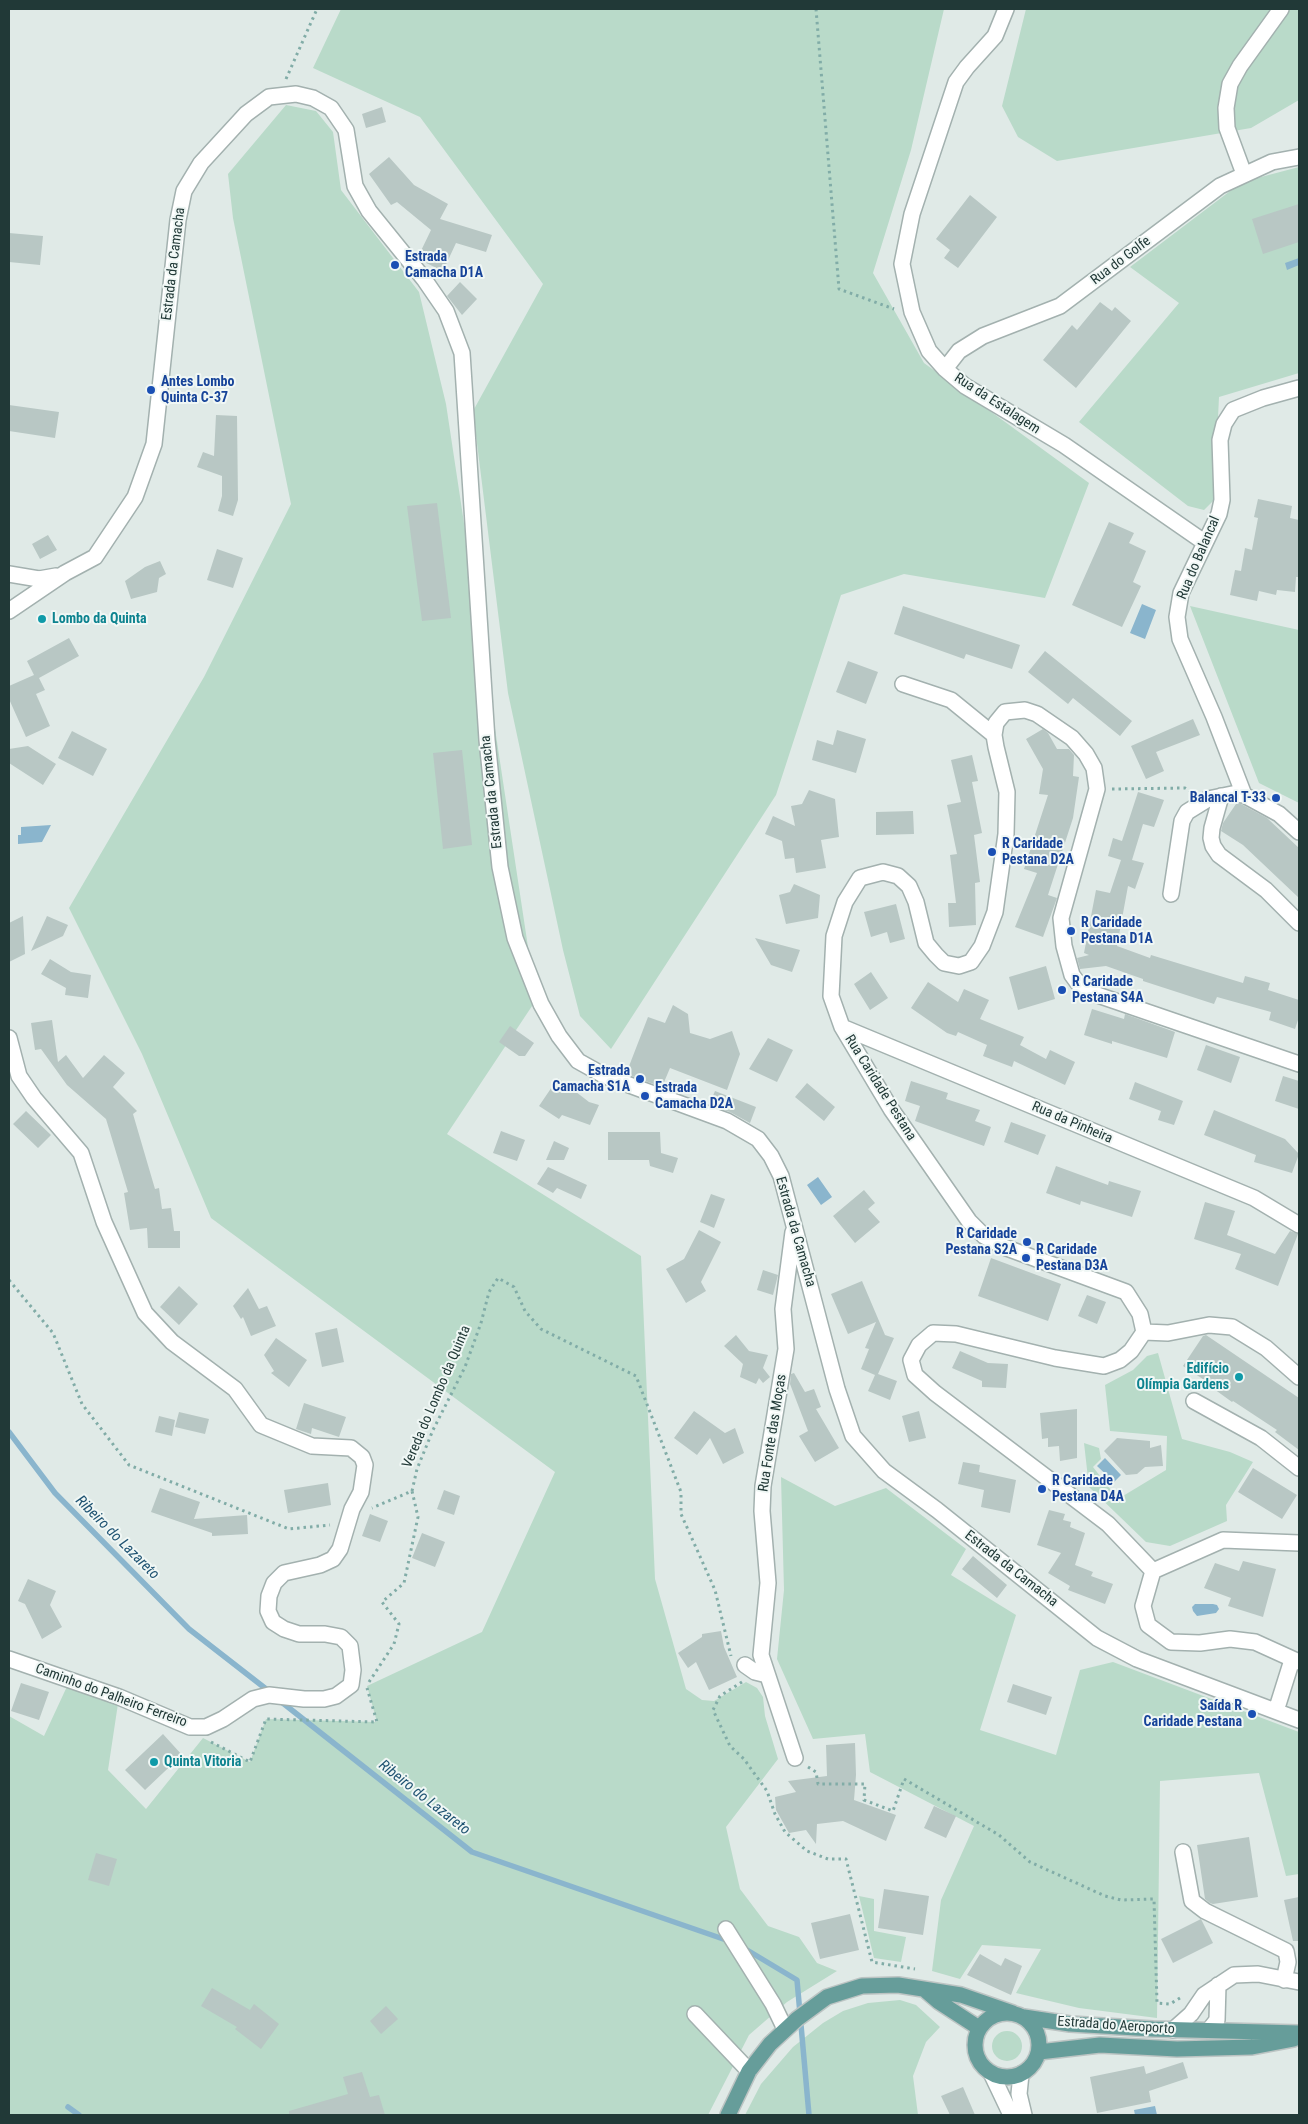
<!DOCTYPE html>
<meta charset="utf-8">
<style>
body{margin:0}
#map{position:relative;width:1308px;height:2124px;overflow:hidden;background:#e0eae7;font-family:"Roboto Condensed",sans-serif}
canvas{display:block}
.frame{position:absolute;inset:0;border:10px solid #213937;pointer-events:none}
</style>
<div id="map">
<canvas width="1308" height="2124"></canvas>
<div class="frame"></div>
</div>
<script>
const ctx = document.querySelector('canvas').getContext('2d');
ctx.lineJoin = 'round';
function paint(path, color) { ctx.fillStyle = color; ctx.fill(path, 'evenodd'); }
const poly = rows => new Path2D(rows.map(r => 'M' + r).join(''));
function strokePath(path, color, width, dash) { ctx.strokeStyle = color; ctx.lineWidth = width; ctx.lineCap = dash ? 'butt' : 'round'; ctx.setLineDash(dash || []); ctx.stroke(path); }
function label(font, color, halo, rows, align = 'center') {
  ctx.font = font + ' "Roboto Condensed",sans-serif'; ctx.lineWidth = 4; ctx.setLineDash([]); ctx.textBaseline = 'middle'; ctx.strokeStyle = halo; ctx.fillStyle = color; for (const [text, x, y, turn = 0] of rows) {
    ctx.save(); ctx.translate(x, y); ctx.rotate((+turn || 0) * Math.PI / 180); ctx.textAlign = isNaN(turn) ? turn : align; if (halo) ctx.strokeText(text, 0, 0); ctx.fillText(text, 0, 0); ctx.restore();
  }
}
paint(poly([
 [341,9,944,9,911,150,873,273,924,363,1089,483,1045,598,904,574,841,595,776,795,611,1049,580,1016,563,950,508,693,473,411,543,284,420,117,313,68],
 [1026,9,1299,9,1299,100,1251,128,1057,161,1018,137,1002,106],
 [286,105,316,111,333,132,341,190,419,292,446,404,536,1000,447,1134,641,1256,655,1579,686,1689,702,1700,714,1701,746,1682,757,1688,763,1697,765,1716,778,1759,726,1827,740,1889,768,1926,799,1937,817,1963,837,1971,787,2002,749,2035,708,2115,9,2115,9,1716,44,1736,70,1680,119,1697,108,1770,146,1809,203,1738,250,1762,266,1719,377,1722,367,1686,482,1632,555,1472,211,1218,142,1054,69,908,204,677,291,504,233,218,228,174],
 [1299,167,1299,373,1219,397,1214,500,1204,510,1188,506,1079,422,1179,303,1130,267,1242,182],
 [1190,606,1299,630,1299,803,1259,783],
 [1158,1353,1182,1439,1230,1452,1253,1462,1226,1505,1227,1521,1170,1546,1146,1542,1089,1487,1084,1443,1099,1448,1101,1459,1093,1467,1118,1499,1166,1470,1167,1436,1110,1431,1105,1385,1133,1370,1147,1356],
 [781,1477,835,1506,886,1488,966,1549,951,1575,1016,1615,980,1730,1056,1755,1080,1670,1113,1662,1299,1732,1299,1874,1286,1876,1259,1773,1160,1781,1157,2018,1079,2008,1016,1993,1041,1949,982,1945,960,1979,932,1971,941,1900,974,1826,870,1772,865,1734,813,1739,777,1659,784,1590],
 [859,1896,874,1899,874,1931,906,1937,901,1962,874,1958],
 [900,2000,916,2005,940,2027,926,2042,913,2076,918,2115,745,2115,761,2084,793,2047,823,2023,843,2011,868,2003],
 '992 2046a15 15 0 1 1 30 0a15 15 0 1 1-30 0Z'
]), '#b9dac9');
paint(poly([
 [1299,258,1299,265,1287,270,1285,263],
 [1142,604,1156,610,1145,639,1130,633],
 [51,825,42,842,18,844,18,835,21,835,21,827],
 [818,1177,832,1197,821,1205,807,1185],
 [1105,1458,1121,1475,1114,1482,1097,1466],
 [1195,1604,1213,1604,1217,1605,1219,1609,1216,1613,1197,1616,1193,1611,1192,1607],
 [1155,2106,1157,2115,1135,2115,1134,2110]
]), '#8ab5cd');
strokePath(poly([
 [9,1432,55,1493,189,1629,270,1692],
 [279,1700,472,1852,729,1941],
 [742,1947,797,1980,809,2115],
 [68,2107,79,2115]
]), '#8ab5cd', 5.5);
paint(poly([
 [382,107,386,122,366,128,362,114],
 [389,157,414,185,448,204,440,219,492,235,486,252,456,243,443,271,422,261,418,257,431,230,397,202,391,205,369,174],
 [970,195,997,217,958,268,944,258,950,250,936,239],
 [1299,204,1299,242,1263,254,1252,219],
 [9,233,43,236,40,265,9,262],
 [460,282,477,299,462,315,447,296],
 [1100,302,1112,311,1115,307,1131,321,1076,388,1043,360,1072,325,1077,330],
 [9,405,59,412,55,438,9,431],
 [216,415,237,416,238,500,233,516,218,511,222,496,222,476,197,467,203,452,214,456],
 [1258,499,1292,506,1290,518,1299,520,1299,577,1296,577,1295,592,1277,590,1276,595,1259,591,1257,601,1230,595,1235,570,1241,571,1245,548,1252,550,1258,518,1254,517],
 [437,503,451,618,422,621,407,506],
 [1109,522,1134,533,1129,543,1146,551,1133,582,1141,586,1122,627,1072,605],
 [48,535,57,550,40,559,32,544],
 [217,549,243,558,233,588,207,580],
 [160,561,166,574,159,578,157,592,131,599,125,581,145,567],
 [903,606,1020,645,1012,669,966,654,964,659,894,634],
 [69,638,79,656,39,678,45,690,36,694,50,726,26,737,9,699,9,686,34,675,27,661],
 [1045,651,1132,721,1120,736,1073,698,1068,704,1028,672],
 [848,661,878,672,866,704,836,692],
 [1193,719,1200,735,1156,752,1164,771,1146,779,1131,746],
 [1043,729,1048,733,1057,749,1069,749,1074,755,1073,776,1079,777,1073,818,1048,895,1057,898,1043,937,1015,927,1037,873,1024,869,1048,795,1039,794,1043,769,1026,739],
 [837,730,866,739,856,773,812,760,817,740,833,745],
 [72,731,107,749,93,776,58,758],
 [28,746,56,764,43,785,9,763,9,749],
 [462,750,472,845,443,849,433,753],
 [972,755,978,781,972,782,982,833,974,835,980,882,975,883,976,925,949,927,948,903,956,903,950,855,957,854,947,805,961,802,951,760],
 [809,790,835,799,839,837,821,840,826,868,796,873,794,858,785,859,782,841,765,834,773,816,795,826,791,806,802,804],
 [1138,792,1164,800,1154,827,1143,824,1132,860,1144,863,1135,889,1128,886,1117,946,1150,958,1151,955,1243,983,1245,976,1270,983,1268,990,1299,1000,1299,1017,1295,1029,1269,1020,1271,1012,1217,997,1214,1004,1143,981,1143,979,1106,966,1080,969,1077,958,1089,955,1084,953,1096,890,1110,893,1121,860,1108,856,1113,838,1122,841],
 [1236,804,1241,804,1267,818,1299,848,1299,898,1243,845,1221,831,1223,823],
 [913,811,914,834,876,835,876,812],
 [794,884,820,895,818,918,786,924,779,895,790,892],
 [896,904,905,939,890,943,887,932,871,937,864,912],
 [23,916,25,954,9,962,9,923],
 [47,916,68,925,63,936,31,951],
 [755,938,800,950,792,972,771,965],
 [50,959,71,972,91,975,88,998,65,995,66,988,41,974],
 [1046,966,1055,999,1018,1010,1009,977],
 [871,972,888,998,870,1010,854,984],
 [928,982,958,1002,964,989,989,1000,980,1019,1024,1037,1020,1045,1046,1059,1050,1050,1075,1062,1065,1085,1014,1061,1012,1067,983,1056,987,1045,958,1032,956,1036,947,1033,911,1008],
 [673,1005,688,1014,690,1033,710,1039,732,1031,740,1054,727,1090,670,1068,662,1087,626,1074,648,1017,665,1023],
 [1092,1009,1124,1019,1125,1014,1175,1032,1167,1058,1112,1041,1112,1044,1084,1035],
 [52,1020,58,1062,66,1055,83,1078,104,1055,125,1073,113,1087,137,1111,133,1114,155,1189,159,1188,162,1209,171,1208,174,1231,180,1231,180,1248,148,1248,147,1228,130,1230,124,1193,128,1192,106,1119,67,1085,41,1049,35,1050,31,1023],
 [510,1026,534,1043,525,1056,519,1056,499,1042],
 [768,1038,793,1050,777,1082,749,1069],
 [1206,1045,1240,1057,1231,1083,1197,1070],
 [1283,1076,1299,1081,1299,1109,1275,1101],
 [558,1078,589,1102,599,1105,590,1125,562,1115,559,1119,539,1106],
 [911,1081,948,1093,946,1099,980,1110,975,1121,991,1127,984,1146,915,1121,920,1106,905,1101],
 [1135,1082,1183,1101,1174,1125,1158,1120,1161,1111,1129,1099],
 [807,1083,835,1107,824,1121,795,1097],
 [715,1091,756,1107,750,1123,730,1112,709,1105],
 [1214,1110,1285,1139,1299,1154,1292,1173,1254,1162,1256,1155,1204,1135],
 [26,1111,51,1135,38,1148,13,1124],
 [1011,1122,1046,1135,1038,1155,1004,1142],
 [501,1131,525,1140,517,1161,493,1153],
 [608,1132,660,1132,661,1153,678,1158,673,1173,650,1166,649,1160,608,1160],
 [554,1141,569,1148,564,1160,546,1160],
 [1056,1166,1108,1185,1109,1181,1141,1191,1132,1217,1081,1201,1080,1205,1046,1193],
 [548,1167,587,1185,581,1199,557,1188,553,1193,537,1184],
 [864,1190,875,1203,868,1209,880,1222,855,1243,833,1216],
 [711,1194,725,1199,714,1228,700,1222],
 [1205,1202,1235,1211,1227,1235,1275,1254,1290,1231,1298,1234,1278,1286,1235,1269,1241,1254,1194,1239],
 [699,1230,721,1242,701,1282,706,1291,686,1303,666,1269,684,1259],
 [991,1258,1061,1284,1048,1321,978,1296],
 [763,1270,778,1275,773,1295,757,1290],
 [862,1281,885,1335,894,1338,878,1374,897,1381,890,1400,868,1391,875,1375,861,1369,869,1349,865,1348,876,1322,848,1334,831,1294],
 [179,1286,198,1304,179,1325,160,1307],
 [248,1288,259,1309,267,1306,276,1326,251,1336,243,1317,241,1319,233,1306],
 [1087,1295,1106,1302,1097,1324,1078,1316],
 [337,1328,344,1362,322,1367,315,1333],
 [736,1335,749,1351,768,1355,763,1368,770,1377,763,1383,759,1378,756,1384,740,1377,743,1364,724,1346],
 [1206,1335,1299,1398,1299,1450,1275,1432,1277,1430,1233,1401,1232,1402,1214,1389,1215,1387,1183,1366,1203,1336],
 [276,1338,307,1360,289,1387,271,1373,274,1371,264,1355],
 [960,1351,988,1363,1008,1364,1006,1388,982,1387,982,1381,952,1368],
 [794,1373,805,1392,814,1389,821,1407,816,1409,839,1448,815,1462,799,1436,808,1431,790,1384,791,1374],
 [304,1403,346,1417,339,1437,312,1428,311,1434,296,1429],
 [1077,1409,1077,1458,1060,1461,1059,1446,1048,1447,1048,1438,1042,1439,1040,1413],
 [694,1411,725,1433,735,1428,744,1453,723,1464,710,1438,697,1455,674,1438],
 [919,1411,926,1438,909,1442,902,1416],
 [179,1412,209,1419,205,1434,175,1427],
 [159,1416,175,1420,172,1436,155,1432],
 [1117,1438,1150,1441,1150,1448,1161,1445,1163,1466,1145,1467,1137,1474,1126,1475,1104,1451],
 [963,1462,980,1465,979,1472,1016,1480,1010,1513,981,1507,984,1490,958,1484],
 [1253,1468,1297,1495,1282,1519,1238,1492],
 [328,1483,331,1505,288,1513,284,1490],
 [160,1488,200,1502,194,1519,247,1515,248,1534,212,1536,212,1533,151,1512],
 [444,1490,460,1496,454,1515,437,1509],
 [1049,1510,1065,1514,1063,1520,1071,1522,1070,1527,1085,1533,1075,1565,1093,1572,1091,1576,1113,1584,1105,1604,1068,1590,1070,1586,1048,1573,1061,1553,1037,1545],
 [370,1514,388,1521,380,1542,362,1536],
 [422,1533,445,1542,435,1567,412,1558],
 [973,1556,1007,1585,997,1598,962,1569],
 [1243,1561,1276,1569,1263,1617,1228,1606,1231,1598,1204,1588,1215,1563,1239,1571],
 [28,1579,56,1591,50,1605,62,1627,42,1639,25,1604,18,1601],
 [721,1631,724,1647,737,1677,709,1690,696,1662,688,1668,678,1653,702,1637,702,1634],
 [21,1683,49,1692,39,1720,11,1711],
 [1013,1684,1052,1697,1046,1715,1007,1702],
 [163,1734,182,1755,145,1790,125,1770],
 [855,1743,856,1775,854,1800,896,1815,886,1841,843,1821,817,1824,816,1844,806,1830,789,1833,776,1810,775,1797,796,1792,788,1781,827,1776,826,1745],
 [934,1806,956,1816,946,1838,924,1828],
 [1249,1837,1258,1897,1213,1904,1210,1903,1205,1899,1197,1845],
 [96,1853,117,1859,109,1886,88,1880],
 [884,1889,929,1896,923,1935,878,1928],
 [1299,1897,1299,1941,1293,1941,1284,1900],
 [850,1914,859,1950,820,1959,811,1923],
 [1201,1919,1213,1943,1173,1963,1161,1939],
 [980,1954,1001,1966,1005,1958,1022,1966,1011,1995,967,1975],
 [212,1988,250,2010,254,2004,279,2024,261,2049,235,2029,237,2027,201,2006],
 [386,2006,398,2019,381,2034,370,2021],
 [1183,2062,1188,2078,1149,2091,1151,2102,1097,2113,1090,2077,1144,2066,1146,2074],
 [362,2072,370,2097,379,2095,385,2115,289,2115,289,2111,348,2094,343,2077],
 [963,2087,975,2115,950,2115,941,2096]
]), '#b8c7c4');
const minor = poly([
 [1006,9,995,36,967,67,956,82,912,214,902,264,912,312,929,351,945,369,965,386,1064,445,1204,542],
 [1244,174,1227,128,1226,108,1230,84,1240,66,1281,9],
 [945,369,959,351,983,336,1060,306,1220,186,1272,162,1299,157],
 [9,574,39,579,56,576],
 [9,611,65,573,95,557,135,497,154,444,178,220,184,191,201,163,246,114,269,97,296,94,313,98,331,108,346,130,355,186,369,211,424,279,446,311,462,353,487,740,500,867,515,938,541,1004,559,1036,578,1061,605,1076,727,1121,758,1139,771,1156,781,1176,837,1389,853,1436,884,1471,937,1510,1097,1638,1137,1659,1299,1720],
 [903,684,951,700,994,735],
 [1244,795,1214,717,1180,639,1177,617,1181,593,1219,514,1222,500,1220,440,1224,424,1233,410,1263,398,1299,388],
 [1221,796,1212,828,1211,838,1213,846,1219,855,1266,890,1299,923],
 [1171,894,1182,821,1187,812,1208,799,1232,794,1244,795,1279,814,1299,832],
 [842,1027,1254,1198,1299,1225],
 [9,1038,19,1076,34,1098,81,1153,104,1222,145,1313,172,1342,235,1389,261,1425,312,1446,351,1448,362,1457,365,1465,361,1492,352,1509,340,1549,333,1559,320,1565,284,1573,274,1583,269,1596,268,1611,273,1622,284,1629,299,1634,325,1634,341,1637,350,1646,353,1670,351,1685,336,1696,324,1699,304,1699,269,1695,253,1699,223,1719,206,1727,190,1727,119,1697,9,1659],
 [1299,1064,1083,990,1072,975,1064,946,1061,918,1097,789,1094,768,1086,754,1072,738,1037,714,1025,710,1005,712,996,723,994,735,996,747,1007,792,1006,834,995,912,982,946,971,962,959,966,944,963,936,955,926,943,916,902,909,886,898,876,883,872,860,878,845,902,834,936,831,996,842,1027,891,1109,969,1221,984,1236,1004,1247,1126,1292,1140,1314,1144,1332,1131,1351,1120,1360,1104,1366,1055,1358,956,1334,933,1333,919,1345,911,1360,915,1375,935,1393,1108,1524,1153,1571,1143,1606,1148,1625,1171,1642,1200,1643,1230,1639,1255,1642,1299,1662],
 [793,1232,783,1309,786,1349,763,1486,762,1511,768,1583,761,1655,795,1758],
 [1144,1332,1168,1333,1209,1325,1232,1327,1266,1348,1299,1377],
 [1194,1401,1261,1438,1299,1468],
 [1153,1571,1223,1540,1299,1543],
 [745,1665,755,1672,767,1675],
 [1276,1711,1292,1660],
 [1183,1852,1192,1901,1205,1911,1286,1951,1288,1962,1284,1980],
 [726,1929,773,2004,785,2029],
 [695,2014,749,2071],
 [1173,2030,1191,2014,1204,1995,1234,1975,1258,1974,1299,1982],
 [1209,2030,1217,2020,1218,1985],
 [1021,2074,1019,2094,1024,2115],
 [992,2075,1011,2115]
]);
const major = poly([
 [925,1990,939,2002,979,2028],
 '975 2045a32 32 0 1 1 64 0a32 32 0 1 1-64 0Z',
 [1024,2017,1070,2024,1153,2029,1299,2033],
 [1039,2052,1100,2045,1177,2049,1252,2047,1294,2039],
 [728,2115,749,2071,770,2044,797,2019,827,1997,862,1986,898,1985,961,1995,1013,2013]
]);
strokePath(minor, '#a3b1af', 18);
strokePath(major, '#bcc4c3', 18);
strokePath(poly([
 [816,9,839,289,894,309],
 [286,79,317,9],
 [1112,789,1185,788,1190,791],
 [9,1280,53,1333,82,1404,129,1465,289,1529,330,1525],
 [412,1491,417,1469,433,1430,465,1367,481,1323,489,1292,498,1278,514,1287,525,1311,541,1329,636,1376,681,1492,681,1514,715,1590,731,1656],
 [369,1682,394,1644,399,1624,382,1602,404,1583,418,1517,412,1491,372,1508],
 [742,1682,720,1696,713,1710,730,1746,744,1759,767,1791,775,1814,785,1832,807,1851,828,1859,846,1859,872,1962,915,1969],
 [211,1742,250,1762,266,1719,377,1722,367,1688],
 [808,1767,816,1772,818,1784,865,1784,864,1800,893,1811,904,1779,999,1835,1030,1862,1105,1896,1121,1900,1154,1899,1157,2003,1170,2004,1180,1998]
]), '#81aca7', 3, [2.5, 4]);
strokePath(minor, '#fff', 15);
strokePath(major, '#669d9a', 15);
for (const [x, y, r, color] of [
 [395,265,5,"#1a4fb4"],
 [151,390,5,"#1a4fb4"],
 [42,619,5,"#0f9aa8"],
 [1276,798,5,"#1a4fb4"],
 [992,852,5,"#1a4fb4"],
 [1071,931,5,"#1a4fb4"],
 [1062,990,5,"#1a4fb4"],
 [640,1079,5,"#1a4fb4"],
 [645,1096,5,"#1a4fb4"],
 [1027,1242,5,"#1a4fb4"],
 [1026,1258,5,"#1a4fb4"],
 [1239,1377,5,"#0f9aa8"],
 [1042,1489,5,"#1a4fb4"],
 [1252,1714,5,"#1a4fb4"],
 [154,1762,5,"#0f9aa8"]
]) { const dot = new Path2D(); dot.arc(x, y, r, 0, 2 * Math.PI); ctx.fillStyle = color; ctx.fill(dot); strokePath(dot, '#f0f7f5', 2); }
label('bold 14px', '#164399', '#f0f7f5', [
 ["Estrada",405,257],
 ["Camacha D1A",405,273],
 ["Antes Lombo",161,382],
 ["Quinta C-37",161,398],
 ["Balancal T-33",1266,798,"right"],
 ["R Caridade",1002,844],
 ["Pestana D2A",1002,860],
 ["R Caridade",1081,923],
 ["Pestana D1A",1081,939],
 ["R Caridade",1072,982],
 ["Pestana S4A",1072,998],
 ["Estrada",630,1071,"right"],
 ["Camacha S1A",630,1087,"right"],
 ["Estrada",655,1088],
 ["Camacha D2A",655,1104],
 ["R Caridade",1017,1234,"right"],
 ["Pestana S2A",1017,1250,"right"],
 ["R Caridade",1036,1250],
 ["Pestana D3A",1036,1266],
 ["R Caridade",1052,1481],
 ["Pestana D4A",1052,1497],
 ["Saída R",1242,1706,"right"],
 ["Caridade Pestana",1242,1722,"right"]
], 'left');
label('14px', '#213937', '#f0f7f5', [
 ["Rua do Golfe",1121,261,-37],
 ["Estrada da Camacha",174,264,-83],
 ["Rua da Estalagem",997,404,33],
 ["Rua do Balancal",1199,558,-67],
 ["Estrada da Camacha",492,792,-96],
 ["Rua Caridade Pestana",880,1088,58],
 ["Rua da Pinheira",1072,1123,23],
 ["Estrada da Camacha",795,1232,74],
 ["Vereda do Lombo da Quinta",437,1397,-67],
 ["Rua Fonte das Moças",773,1433,-81],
 ["Estrada da Camacha",1011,1569,38],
 ["Caminho do Palheiro Ferreiro",111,1696,20],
 ["Estrada do Aeroporto",1116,2026,4]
]);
label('bold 14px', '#0d838f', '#f0f7f5', [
 ["Lombo da Quinta",52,619],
 ["Edifício",1229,1369,"right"],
 ["Olímpia Gardens",1229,1385,"right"],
 ["Quinta Vitoria",164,1762]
], 'left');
label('italic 15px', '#1f5372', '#f0f7f5', [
 ["Ribeiro do Lazareto",117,1538,45],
 ["Ribeiro do Lazareto",424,1798,38]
]);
</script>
